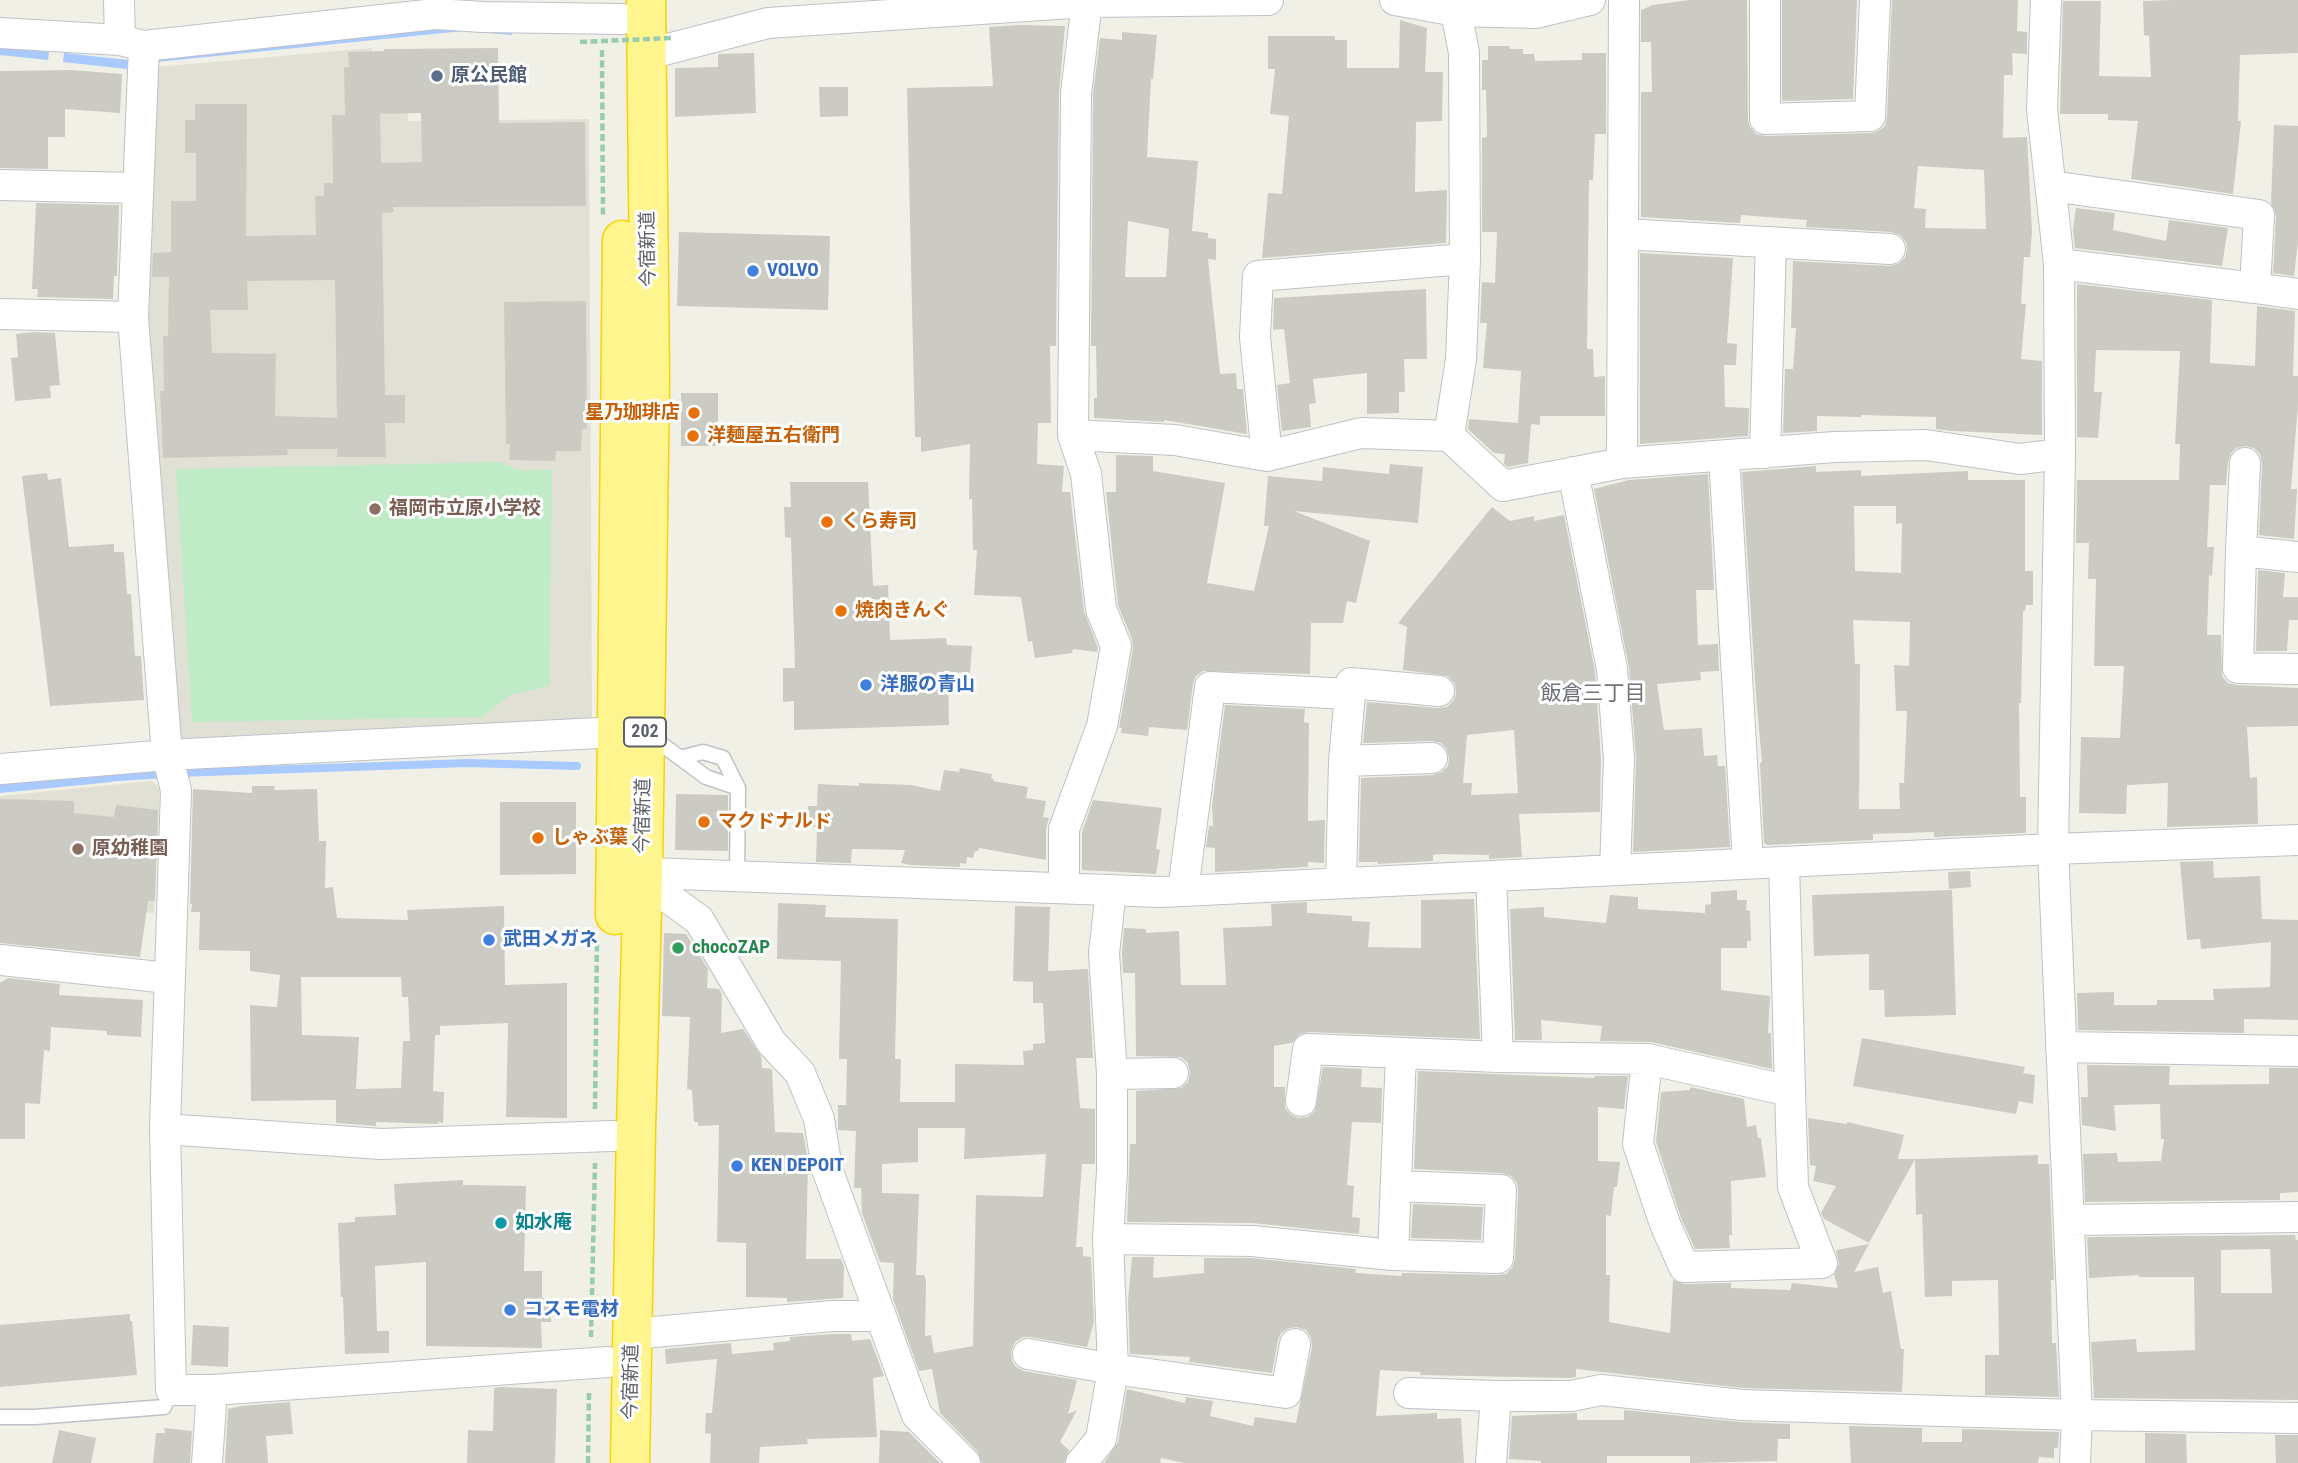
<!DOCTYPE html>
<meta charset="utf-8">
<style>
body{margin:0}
canvas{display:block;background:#f1f0e6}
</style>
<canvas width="2298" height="1463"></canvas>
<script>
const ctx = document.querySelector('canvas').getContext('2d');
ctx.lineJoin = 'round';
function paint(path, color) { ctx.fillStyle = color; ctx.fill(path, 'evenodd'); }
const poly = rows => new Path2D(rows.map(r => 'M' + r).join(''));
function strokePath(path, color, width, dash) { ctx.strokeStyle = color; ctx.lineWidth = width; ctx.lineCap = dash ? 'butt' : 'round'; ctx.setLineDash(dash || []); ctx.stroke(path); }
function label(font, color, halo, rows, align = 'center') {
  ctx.font = font + ' "Roboto Condensed","Noto Sans JP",sans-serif'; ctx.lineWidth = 6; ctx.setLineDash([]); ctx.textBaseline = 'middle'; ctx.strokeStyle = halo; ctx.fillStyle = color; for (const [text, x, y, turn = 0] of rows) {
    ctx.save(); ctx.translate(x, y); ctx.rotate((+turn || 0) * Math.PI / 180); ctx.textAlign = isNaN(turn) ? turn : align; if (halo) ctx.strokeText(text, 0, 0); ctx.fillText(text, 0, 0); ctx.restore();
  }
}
paint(poly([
 [372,48,374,95,407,94,408,121,589,119,592,719,187,745,178,738,142,298,156,67],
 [151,781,160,788,154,913,0,901,0,796]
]), '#e1e0d4');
paint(poly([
 [499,462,522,471,552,469,549,686,510,695,482,717,192,722,176,469]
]), '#c0ebc7');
paint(poly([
 [461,22,513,26,512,35,463,31,157,62,157,55],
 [0,46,49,52,48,60,0,55],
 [64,53,128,60,127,69,63,62],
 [112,773,112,782,0,793,0,784]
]), '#a8caff');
strokePath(poly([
 [178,773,468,763,577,766],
 [104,778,165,774]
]), '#a8caff', 8);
paint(poly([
 [1689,0,1747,0,1748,120,1750,127,1756,134,1766,136,1871,133,1878,131,1885,126,1887,117,1892,0,2018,0,2017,31,2027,32,2027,54,2012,53,2013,75,2004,75,2003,138,2027,137,2032,232,2030,257,2024,257,2021,304,2026,304,2021,359,2042,361,2042,435,1953,431,1936,429,1936,417,1861,415,1861,417,1817,416,1817,431,1783,433,1785,369,1793,369,1796,328,1791,328,1793,261,1890,266,1898,264,1905,258,1907,249,1906,242,1900,235,1891,232,1806,227,1807,220,1741,215,1740,223,1641,217,1641,92,1652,92,1651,42,1641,42,1641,10,1653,5],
 [1918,166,1984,170,1986,229,1925,228,1926,209,1914,208],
 [1782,0,1857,0,1853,99,1782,101],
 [2171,0,2298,0,2298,53,2240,55,2238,121,2241,121,2233,194,2131,179,2138,121,2108,120,2108,114,2060,114,2063,1,2101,1,2099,76,2151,77,2149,36,2144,35,2143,1],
 [1400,20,1427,28,1425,72,1443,72,1442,121,1416,122,1415,192,1447,190,1446,243,1262,258,1268,193,1282,194,1289,116,1270,114,1275,69,1268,69,1268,36,1335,36,1335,40,1347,40,1347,68,1399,68],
 [1019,25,1065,26,1059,93,1056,346,1050,346,1051,423,1038,423,1037,464,1064,466,1062,492,1070,492,1084,611,1098,648,1097,652,1073,649,1072,653,1035,658,1032,641,1028,642,1021,597,974,595,977,550,973,550,972,499,969,499,970,444,921,452,921,437,915,437,907,88,993,86,989,27],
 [1122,32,1157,35,1153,79,1151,79,1147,157,1198,161,1192,231,1208,233,1208,238,1216,239,1216,260,1208,259,1220,374,1236,373,1237,389,1243,389,1247,434,1164,420,1164,422,1094,418,1094,398,1097,398,1096,346,1091,346,1093,94,1100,38,1122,40],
 [1128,221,1169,229,1166,277,1125,277],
 [1488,46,1509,46,1510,49,1523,49,1523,54,1534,54,1535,61,1582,60,1582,53,1606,53,1606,134,1595,134,1593,180,1589,180,1587,349,1593,349,1594,377,1605,376,1605,416,1540,416,1540,425,1531,424,1528,463,1508,467,1504,464,1505,454,1494,453,1468,429,1469,419,1518,423,1521,371,1483,368,1487,323,1480,323,1482,282,1495,283,1497,232,1482,232,1482,138,1487,137,1486,90,1482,90,1482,60,1488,60],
 [498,48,499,123,585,122,586,206,393,207,394,212,382,213,385,395,405,395,405,423,385,423,386,457,337,457,337,449,287,449,288,455,163,458,160,391,164,391,163,336,168,336,169,277,152,277,153,253,171,252,171,201,196,201,196,153,185,153,185,120,195,120,195,104,247,104,246,236,316,235,315,196,324,196,324,183,333,183,332,115,345,115,344,67,349,67,348,52,384,51,384,49],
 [421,113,422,162,381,163,380,114],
 [335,280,337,418,275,416,276,354,212,353,210,310,248,310,247,281],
 [754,53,756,113,675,117,675,68,718,67,718,54],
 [72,70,122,74,120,113,65,109,65,137,48,137,48,169,0,168,0,71],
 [819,87,848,87,848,116,820,117],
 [2274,125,2298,126,2298,242,2294,276,2273,273,2276,216,2271,203],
 [36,203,119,205,117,276,114,276,113,299,37,297,38,289,32,289],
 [2076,208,2115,213,2113,230,2166,241,2169,220,2228,228,2222,266,2075,248,2073,229],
 [679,232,830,236,828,310,677,306],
 [1640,253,1733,258,1727,343,1737,344,1736,365,1724,365,1725,407,1749,408,1748,436,1640,444],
 [2077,284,2212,300,2210,363,2255,366,2257,306,2295,311,2293,376,2298,376,2298,406,2291,489,2297,489,2294,539,2259,535,2262,464,2260,454,2254,448,2245,446,2236,448,2231,453,2228,462,2226,485,2210,485,2207,547,2214,547,2212,576,2209,575,2207,635,2221,635,2222,676,2228,683,2237,685,2298,688,2298,726,2247,727,2250,778,2257,777,2258,824,2167,827,2168,783,2127,785,2126,814,2079,813,2081,737,2120,738,2124,666,2094,666,2096,579,2088,579,2089,543,2076,543,2077,480,2179,480,2180,444,2175,444,2180,351,2096,350,2094,392,2102,392,2098,438,2077,437],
 [1426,289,1427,359,1404,359,1405,392,1399,392,1399,413,1367,414,1367,373,1313,379,1316,403,1309,404,1311,427,1282,431,1277,385,1290,383,1284,329,1273,330,1274,298],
 [586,301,587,429,582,429,581,451,556,451,555,461,509,460,510,444,506,444,504,302],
 [34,332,55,333,60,385,50,386,51,398,15,401,11,358,18,357,16,334],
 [681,393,718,393,718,446,681,446],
 [1116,455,1153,456,1153,471,1225,483,1207,583,1254,591,1269,526,1264,526,1268,476,1322,481,1323,467,1389,474,1390,464,1423,467,1418,523,1294,511,1370,541,1356,603,1347,601,1343,623,1311,623,1310,674,1203,671,1196,676,1193,684,1187,730,1149,727,1148,736,1121,733,1122,728,1119,728,1133,648,1132,639,1118,605,1106,492,1116,492],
 [1816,466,1816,472,1861,470,1861,476,1968,471,1968,480,2025,480,2025,571,2033,571,2033,605,2026,605,2025,611,2023,611,2021,703,2019,703,2020,797,2026,797,2026,833,1934,837,1934,832,1873,834,1873,840,1768,845,1764,843,1760,763,1762,762,1756,696,1742,472],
 [1854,506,1896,506,1896,524,1902,523,1901,573,1855,571],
 [1853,620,1910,622,1909,666,1894,665,1896,711,1907,711,1904,783,1899,783,1900,809,1859,809,1860,664,1855,664],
 [47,473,48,480,61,478,69,547,114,544,114,552,124,552,127,594,131,594,135,656,141,656,144,700,50,706,22,476],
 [1708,474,1714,590,1696,590,1698,645,1718,644,1719,671,1700,672,1701,680,1657,684,1664,730,1702,728,1704,756,1717,755,1718,766,1725,766,1730,847,1633,852,1636,759,1629,668,1594,489,1629,480],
 [790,482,868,482,873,586,888,585,890,640,946,638,947,645,972,646,970,673,948,672,949,725,794,730,794,701,783,702,783,668,795,668,791,538,785,537,784,507,791,507],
 [1492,507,1510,521,1534,516,1534,521,1564,515,1595,671,1601,759,1600,812,1519,814,1522,857,1489,859,1489,855,1439,854,1433,855,1433,861,1378,864,1378,862,1359,862,1361,778,1433,775,1442,772,1448,766,1449,758,1446,748,1441,743,1432,741,1363,743,1367,702,1437,708,1447,707,1454,700,1456,693,1455,684,1448,676,1403,670,1407,627,1398,623],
 [1514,730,1518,793,1471,795,1472,783,1463,783,1467,735],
 [2258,570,2285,573,2283,597,2298,597,2298,620,2289,620,2287,651,2256,651],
 [1225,705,1305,709,1304,722,1309,723,1308,821,1325,820,1324,863,1308,862,1308,867,1215,872,1215,848,1206,847,1209,826,1213,826,1212,806],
 [960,768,992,774,991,778,994,779,993,781,1028,787,1026,798,1046,801,1043,817,1049,818,1046,829,1046,860,979,848,978,851,975,851,973,858,967,857,966,864,960,863,960,867,911,865,901,863,905,850,852,849,851,863,816,862,817,827,807,826,808,806,817,806,818,784,859,786,859,783,911,785,940,791,944,770,959,772],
 [252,786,275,786,274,790,317,789,319,841,326,841,325,888,333,887,337,918,408,920,407,910,504,906,505,985,567,983,567,1118,506,1117,508,1023,440,1026,440,1035,435,1035,433,1091,444,1092,443,1123,438,1122,438,1124,376,1122,376,1126,336,1123,336,1100,251,1101,250,1005,277,1007,280,975,250,971,250,951,199,950,200,912,191,912,192,904,190,904,193,789,252,793],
 [301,977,401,977,402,997,408,997,410,1041,403,1041,401,1088,356,1089,359,1037,302,1035],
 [676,794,728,795,728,851,675,850],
 [0,799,74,801,74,813,114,817,116,805,158,810,155,901,148,901,140,957,0,943],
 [1093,800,1162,808,1156,849,1160,850,1156,874,1082,870,1082,832],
 [500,802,576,802,576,874,500,875],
 [2213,861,2214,878,2260,876,2262,919,2298,920,2298,1020,2244,1019,2244,1033,2078,1030,2077,993,2114,992,2114,1005,2157,1005,2157,1000,2214,1000,2213,989,2270,987,2271,942,2201,949,2200,939,2187,940,2180,862],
 [1970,871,1971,887,1949,889,1948,872],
 [1737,890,1737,900,1747,900,1746,910,1750,911,1751,941,1747,941,1747,948,1721,948,1721,990,1770,996,1768,1033,1771,1033,1772,1069,1651,1042,1600,1041,1602,1026,1541,1020,1542,1040,1515,1040,1510,909,1544,907,1544,917,1606,923,1610,895,1638,897,1638,909,1705,913,1705,905,1711,904,1711,892],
 [1952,890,1956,1015,1885,1017,1884,990,1869,990,1869,954,1814,956,1812,895],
 [1474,899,1480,1039,1309,1032,1300,1034,1292,1043,1274,1046,1274,1087,1285,1087,1285,1108,1291,1115,1298,1118,1308,1117,1315,1111,1323,1067,1362,1069,1361,1087,1382,1088,1381,1123,1352,1122,1347,1185,1354,1186,1352,1217,1360,1218,1359,1234,1252,1223,1127,1222,1130,1144,1136,1144,1136,1091,1181,1088,1188,1082,1190,1073,1188,1063,1181,1057,1136,1056,1135,973,1123,973,1122,953,1124,928,1146,929,1146,933,1179,931,1181,985,1226,985,1223,928,1272,926,1271,904,1307,902,1307,913,1352,916,1352,921,1370,922,1368,947,1421,948,1421,900],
 [778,903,826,905,825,917,898,919,895,1059,901,1059,900,1102,955,1102,955,1064,1024,1065,1023,1051,1033,1050,1033,1044,1045,1043,1043,1003,1033,1003,1033,982,1013,981,1015,906,1050,907,1048,971,1088,969,1093,1058,1076,1058,1080,1108,1095,1109,1095,1164,1082,1164,1076,1247,1083,1247,1083,1256,1091,1257,1094,1322,1087,1347,1030,1337,1023,1337,1015,1342,1011,1352,1012,1361,1016,1367,1024,1371,1077,1380,1068,1414,1077,1410,1060,1442,1069,1450,1064,1463,982,1463,977,1451,940,1413,932,1369,919,1371,893,1299,894,1263,880,1262,862,1213,861,1188,854,1188,856,1131,838,1130,838,1105,846,1105,847,1059,839,1059,841,961,777,959],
 [918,1128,965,1128,964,1159,1046,1154,1043,1197,976,1195,973,1346,934,1353,931,1335,925,1336,926,1281,924,1275,916,1275,919,1194,882,1193,882,1164,918,1162],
 [664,933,686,934,708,969,707,988,719,989,722,994,721,1033,743,1029,761,1056,762,1068,772,1069,775,1132,803,1133,808,1160,806,1259,841,1259,844,1266,843,1298,787,1302,787,1298,746,1297,746,1243,717,1242,719,1125,698,1126,698,1122,694,1122,692,1090,687,1089,690,1017,662,1016],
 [8,978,60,984,59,995,143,1000,141,1037,107,1035,107,1031,51,1027,50,1051,44,1050,40,1104,25,1103,25,1139,0,1139,0,983],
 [1862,1038,2025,1067,2023,1073,2035,1075,2033,1104,2019,1101,2016,1114,1853,1086],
 [2087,1065,2170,1066,2169,1085,2269,1084,2269,1068,2298,1068,2298,1192,2280,1193,2280,1200,2085,1202,2083,1154,2117,1153,2118,1162,2161,1161,2164,1139,2161,1139,2160,1104,2114,1105,2116,1131,2082,1125,2081,1097,2088,1097],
 [1418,1071,1594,1078,1595,1076,1628,1076,1624,1109,1598,1107,1598,1161,1620,1162,1617,1187,1614,1187,1611,1216,1606,1215,1606,1275,1610,1275,1609,1322,1670,1333,1673,1280,1685,1284,1731,1283,1731,1288,1790,1290,1792,1283,1838,1288,1834,1275,1839,1264,1836,1250,1869,1244,1854,1272,1878,1267,1883,1293,1891,1291,1901,1349,1904,1349,1902,1392,1743,1388,1576,1369,1576,1377,1569,1378,1420,1375,1421,1372,1380,1370,1376,1416,1437,1413,1437,1419,1461,1418,1464,1463,1184,1463,1161,1458,1160,1463,1104,1463,1118,1442,1127,1389,1185,1403,1186,1397,1213,1401,1210,1416,1253,1426,1255,1417,1296,1423,1312,1347,1311,1338,1306,1330,1297,1327,1289,1328,1281,1333,1278,1340,1272,1373,1189,1362,1190,1357,1130,1354,1128,1301,1132,1257,1154,1257,1153,1278,1204,1273,1204,1258,1251,1258,1356,1269,1355,1273,1402,1276,1402,1273,1497,1275,1506,1274,1512,1268,1515,1259,1518,1191,1517,1183,1511,1176,1502,1173,1414,1169],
 [1690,1087,1744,1099,1747,1127,1756,1125,1758,1138,1761,1138,1766,1177,1731,1181,1732,1235,1729,1235,1730,1248,1695,1249,1681,1218,1656,1142,1661,1092,1690,1090],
 [1808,1118,1847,1124,1847,1122,1904,1135,1898,1159,1915,1159,1869,1243,1824,1219,1821,1213,1836,1186,1813,1181,1816,1166,1810,1165],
 [2038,1155,2038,1164,2049,1164,2054,1280,2051,1280,2052,1343,2056,1343,2059,1397,1985,1395,1985,1355,1999,1355,1998,1280,1952,1281,1952,1296,1925,1297,1922,1214,1916,1215,1915,1159],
 [463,1180,463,1185,526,1186,524,1271,542,1271,542,1298,551,1298,551,1322,541,1322,542,1348,426,1346,426,1262,375,1266,377,1331,389,1331,389,1353,345,1354,343,1297,341,1297,338,1223,355,1222,355,1217,396,1215,394,1184],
 [1413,1204,1483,1207,1481,1240,1411,1238],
 [2295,1235,2296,1240,2298,1240,2298,1400,2094,1398,2091,1342,2136,1339,2137,1352,2195,1350,2194,1277,2139,1277,2139,1275,2089,1278,2087,1237],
 [2270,1249,2272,1293,2221,1293,2221,1250],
 [130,1314,130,1321,132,1321,137,1375,0,1387,0,1325],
 [193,1325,229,1327,228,1367,191,1365],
 [833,1334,851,1334,852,1341,870,1339,884,1376,873,1378,877,1437,807,1439,808,1444,760,1447,759,1463,710,1463,711,1434,705,1433,706,1413,712,1413,717,1359,666,1364,665,1349,731,1343,732,1354,774,1350,773,1343,790,1341,790,1337],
 [499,1387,557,1389,555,1463,467,1463,468,1430,493,1431,494,1388],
 [290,1402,293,1434,266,1436,268,1463,225,1463,228,1409,241,1406],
 [1624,1410,1740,1422,1790,1424,1790,1439,1778,1439,1777,1461,1690,1463,1690,1456,1607,1456,1607,1463,1541,1463,1541,1461,1509,1459,1512,1416,1577,1413,1577,1420,1624,1420],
 [1849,1426,1922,1428,1922,1442,1962,1442,1962,1429,2059,1432,2058,1448,2054,1448,2054,1458,2039,1457,2038,1463,1851,1463],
 [164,1428,192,1431,190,1463,153,1463,156,1433,165,1433],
 [59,1430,96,1438,91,1463,52,1463],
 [880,1430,909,1432,940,1463,879,1463],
 [2145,1433,2186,1434,2187,1463,2145,1463],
 [2275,1435,2298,1435,2298,1463,2276,1463]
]), '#cccbc3');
const lane = poly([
 [660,743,706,777,738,788,737,876],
 [680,758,703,752,723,758,738,788],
 [0,1417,35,1417,164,1407,171,1390]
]);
const street = poly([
 [119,0,120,40],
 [1395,0,1456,11,1536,13,1590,0],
 [1765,0,1765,119,1870,116,1875,0],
 [2046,0,2042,109,2059,264,2060,454,2053,849,2077,1415,2075,1463],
 [1087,2,1076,93,1073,435,1175,440,1267,456,1361,433,1449,436,1503,486,1622,463,1835,447,1926,445,2020,459,2060,454],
 [0,33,120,40,144,46,435,14,483,17,622,19],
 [144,46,133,317,167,755,176,790,165,1129,171,1390,212,1390,608,1362],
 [647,52,664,50,768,23,1087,2,1268,0],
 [0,185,138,188],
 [2051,186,2259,215,2255,288,2059,264],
 [1623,234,1890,249],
 [2255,288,2298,294],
 [0,314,133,317],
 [1449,436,1461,359,1465,259,1464,53,1456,11],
 [1765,453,1771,242],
 [1267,456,1255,337,1258,276,1465,259],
 [1724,456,1748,863],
 [1622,463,1624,0],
 [2245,463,2241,551,2298,557],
 [1573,472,1612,669,1619,759,1615,870],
 [2241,551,2238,668,2298,669],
 [1344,761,1432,758],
 [0,769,167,755,618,732],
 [1784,862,1790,1091,1647,1059,1638,1144,1665,1224,1684,1267,1822,1263,1793,1187,1790,1091],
 [623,872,1161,892,2053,849,2298,840],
 [643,872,666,896,699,920,771,1042,800,1073,819,1119,827,1169,917,1415,965,1463],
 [1491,876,1498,1057],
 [1341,883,1344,761,1351,683,1439,691],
 [1064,888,1064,829,1102,726,1116,646,1101,609,1086,474,1073,435],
 [1183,890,1210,687,1350,694],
 [0,960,168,978],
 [2061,1047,2298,1051],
 [1112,1074,1173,1073],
 [1301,1101,1308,1049,1498,1057,1647,1059],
 [165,1129,381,1144,612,1136],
 [1396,1186,1501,1190,1498,1258,1393,1255,1401,1054],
 [2069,1220,2298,1217],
 [1108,1239,1252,1241,1393,1255],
 [632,1334,832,1316,879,1316],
 [1028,1354,1113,1369,1286,1393,1295,1344],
 [1409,1393,1496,1396],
 [207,1463,212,1390],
 [1081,1463,1101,1439,1113,1369,1108,1239,1112,1171,1112,1074,1104,953,1111,890],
 [1491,1463,1496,1396,1571,1396,1601,1390,1742,1405,2077,1415,2298,1418]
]);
const highway = poly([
 [615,915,622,240],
 [630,1463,636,1128,643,872,650,379,646,0]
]);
strokePath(lane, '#bfc1c8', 17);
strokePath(street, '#bfc1c8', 32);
strokePath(highway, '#f7d300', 41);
strokePath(poly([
 [602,50,603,217],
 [595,1109,597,939],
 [591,1337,595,1163],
 [588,1463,589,1391]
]), '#98ccb0', 4.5, [7, 3.5]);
strokePath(lane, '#fff', 14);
strokePath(street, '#fff', 30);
strokePath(highway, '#fff58f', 38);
strokePath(poly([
 [580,42,671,38]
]), '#98ccb0', 4.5, [7, 3.5]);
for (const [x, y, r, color] of [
 [437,76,7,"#5c6f8a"],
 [753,271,7,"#3f7fe0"],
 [694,413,7,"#e8710a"],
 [693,436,7,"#e8710a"],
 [375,509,7,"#8d6e63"],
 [827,522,7,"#e8710a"],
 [841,611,7,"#e8710a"],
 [866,685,7,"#3f7fe0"],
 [704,822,7,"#e8710a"],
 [538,838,7,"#e8710a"],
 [78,849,7,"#8d6e63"],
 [489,940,7,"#3f7fe0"],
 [678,948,7,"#2e9e5b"],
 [737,1166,7,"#3f7fe0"],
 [501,1223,7,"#0f9aa8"],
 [510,1310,7,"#3f7fe0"]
]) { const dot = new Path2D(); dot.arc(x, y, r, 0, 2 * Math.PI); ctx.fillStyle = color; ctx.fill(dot); strokePath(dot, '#fff', 2.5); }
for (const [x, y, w] of [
 [645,732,42]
]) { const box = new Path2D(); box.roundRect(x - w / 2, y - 14.5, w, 29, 5); ctx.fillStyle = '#fff'; ctx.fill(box); strokePath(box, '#5d6068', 2); }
label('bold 18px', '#5d6068', null, [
 ["202",645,732]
]);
label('bold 19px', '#4e5e75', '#fff', [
 ["原公民館",451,76]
], 'left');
label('19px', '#5d6068', '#fff', [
 ["今宿新道",649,249,-91],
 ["今宿新道",644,816,-89],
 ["今宿新道",632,1382,-89]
]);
label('bold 19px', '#366cbe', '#fff', [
 ["VOLVO",767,271],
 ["洋服の青山",880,685],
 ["武田メガネ",503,940],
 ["KEN DEPOIT",751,1166],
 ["コスモ電材",524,1310]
], 'left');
label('bold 19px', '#c56008', '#fff', [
 ["星乃珈琲店",680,413,"right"],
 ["洋麺屋五右衛門",707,436],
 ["くら寿司",841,522],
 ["焼肉きんぐ",855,611],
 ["マクドナルド",718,822],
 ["しゃぶ葉",552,838]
], 'left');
label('bold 19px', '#785e54', '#fff', [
 ["福岡市立原小学校",389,509],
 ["原幼稚園",92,849]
], 'left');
label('bold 19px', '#27864d', '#fff', [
 ["chocoZAP",692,948]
], 'left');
label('bold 19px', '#0d838f', '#fff', [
 ["如水庵",515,1223]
], 'left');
label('21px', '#6e727a', '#fff', [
 ["飯倉三丁目",1593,695]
]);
</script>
